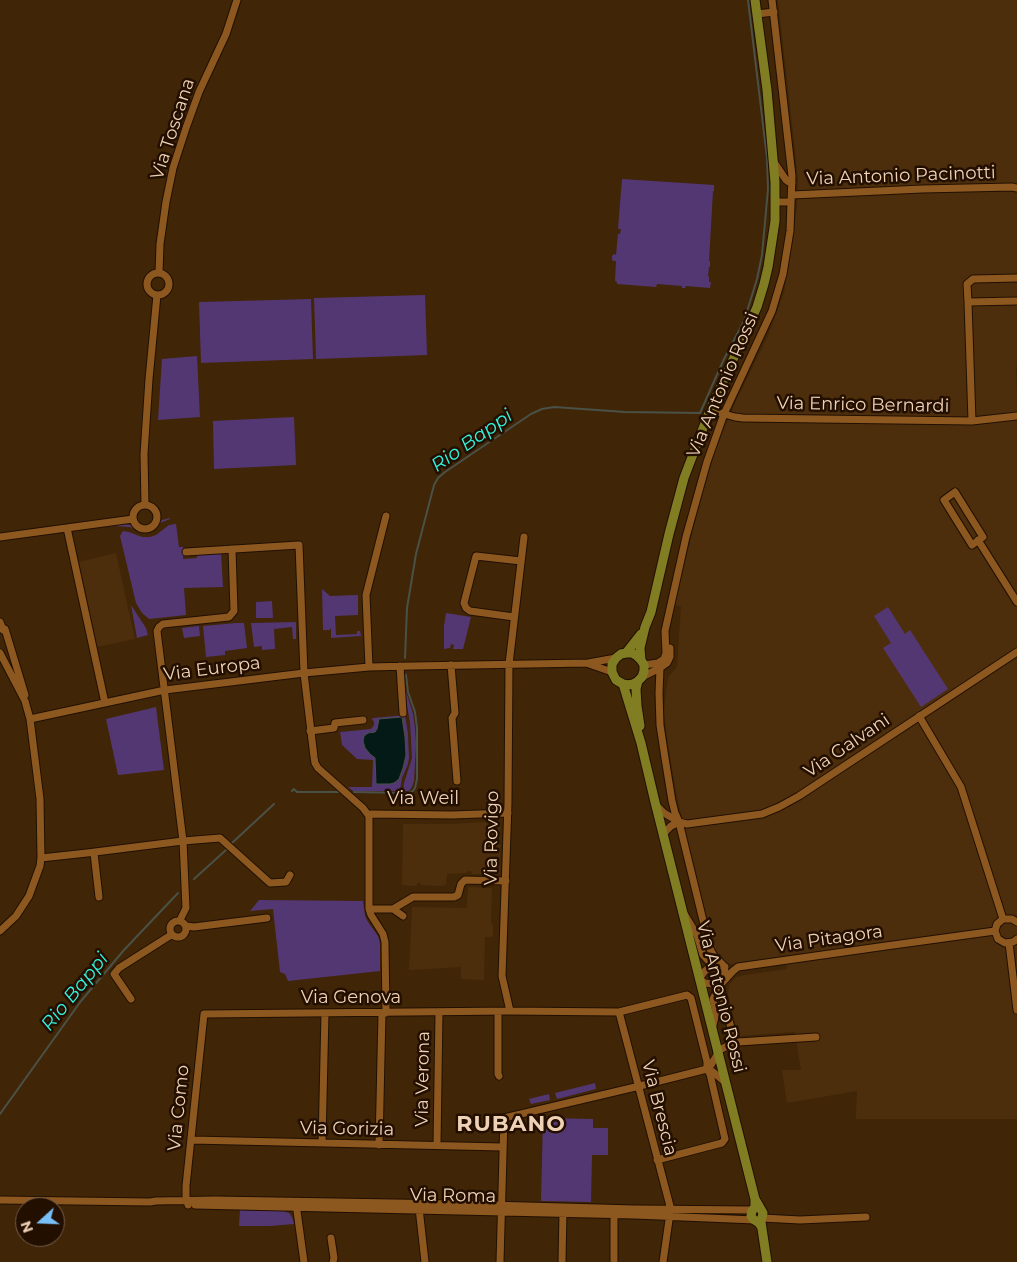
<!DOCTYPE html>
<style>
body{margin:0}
#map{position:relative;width:1017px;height:1262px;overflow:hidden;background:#402507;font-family:Montserrat,sans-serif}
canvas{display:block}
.north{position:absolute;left:15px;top:1197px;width:50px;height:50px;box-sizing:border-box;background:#230f00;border:1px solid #755d49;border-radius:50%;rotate:250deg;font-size:14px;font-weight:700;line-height:20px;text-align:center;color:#efd1b6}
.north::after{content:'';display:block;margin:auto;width:18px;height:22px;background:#78bff8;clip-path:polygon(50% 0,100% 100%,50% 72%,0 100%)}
</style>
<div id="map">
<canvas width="1017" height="1262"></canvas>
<div class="north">N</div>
</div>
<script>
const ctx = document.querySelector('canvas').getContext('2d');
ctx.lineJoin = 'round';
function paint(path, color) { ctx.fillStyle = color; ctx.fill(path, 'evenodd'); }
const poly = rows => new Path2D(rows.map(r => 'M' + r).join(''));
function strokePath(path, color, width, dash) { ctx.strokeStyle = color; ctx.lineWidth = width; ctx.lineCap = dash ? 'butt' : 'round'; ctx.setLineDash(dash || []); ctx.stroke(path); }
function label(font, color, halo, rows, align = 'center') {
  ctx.font = font + ' Montserrat,sans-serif'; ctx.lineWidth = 5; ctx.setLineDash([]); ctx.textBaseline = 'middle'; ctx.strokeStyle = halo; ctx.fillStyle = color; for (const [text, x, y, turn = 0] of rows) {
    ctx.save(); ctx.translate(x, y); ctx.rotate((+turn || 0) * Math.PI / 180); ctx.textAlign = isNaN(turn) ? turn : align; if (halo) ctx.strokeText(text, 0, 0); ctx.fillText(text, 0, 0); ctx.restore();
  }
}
paint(poly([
 [778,0,1017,0,1017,358,1016,373,1017,392,1017,1119,856,1119,857,1091,787,1103,782,1070,801,1070,795,1032,738,1036,728,994,729,985,736,977,745,975,787,969,785,956,732,964,721,961,713,948,677,797,668,744,664,712,668,677,677,667,681,607,674,604,701,499,716,448,737,399,768,336,784,293,797,207,798,186,797,168],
 [116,553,135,639,97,647,79,562],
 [500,821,500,874,472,874,471,871,468,871,466,873,447,874,446,884,443,886,421,885,421,883,417,883,417,886,402,885,403,824,452,824],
 [468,887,492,888,491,923,493,924,493,937,485,937,484,980,461,979,461,967,409,970,412,907,467,908]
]), '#4d2e0c');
paint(poly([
 [622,179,714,185,714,191,713,191,709,261,710,261,710,267,709,267,708,276,709,277,709,282,711,282,710,288,686,286,685,288,682,288,682,286,657,284,656,287,617,284,617,282,615,281,616,261,613,261,612,259,612,256,614,254,616,255,618,234,620,234,621,229,618,229],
 [425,295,427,355,316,359,314,298],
 [311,299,313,359,201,363,199,302],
 [197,356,200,417,158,420,162,359],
 [294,417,296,465,214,469,213,421],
 [170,518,170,519,160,523,154,529,146,532,141,532,130,527,115,526,107,527,107,526,125,524,130,525,141,530,146,530,153,528,162,520],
 [176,524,179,547,183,547,183,559,197,558,197,554,221,553,223,587,184,588,186,615,149,619,142,613,136,603,120,536,123,531,129,532,142,537,150,537,156,535,169,525],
 [322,589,330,596,358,595,358,615,335,616,336,635,357,634,357,631,360,631,361,636,331,638,331,627,330,630,323,630],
 [272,601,273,618,256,618,256,602],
 [131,605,146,628,148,635,137,638],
 [888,607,905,634,910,630,948,689,921,707,883,648,891,643,874,616],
 [446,613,471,617,463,649,453,649,454,645,451,644,450,648,444,649,444,626],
 [296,622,296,639,293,639,292,627,274,629,275,649,262,650,262,646,254,647,251,623],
 [236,623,244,623,247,648,225,651,225,655,206,657,203,626],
 [199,626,200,636,184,638,182,628],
 [403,681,413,714,415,728,416,744,414,781,412,787,409,791,403,791,404,783,412,758,410,723],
 [156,707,164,770,118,775,106,719],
 [405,715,408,734,409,758,408,764,402,778,400,791,353,791,348,787,372,787,373,760,357,759,342,745,340,732,371,729,374,725,374,722,372,719,373,718],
 [402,717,405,737,406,755,403,768,399,779,394,783,376,783,375,758,368,733,375,732,377,729],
 [259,900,363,901,365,916,368,922,378,936,380,943,380,971,288,981,285,974,280,972,273,909,250,911],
 [595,1083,596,1089,557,1099,555,1093],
 [549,1094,550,1100,531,1104,529,1099],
 [543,1118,593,1119,593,1128,608,1128,608,1155,592,1155,591,1202,541,1201],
 [240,1210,283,1211,289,1213,292,1217,294,1224,270,1226,239,1226]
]), '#533773');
const water = poly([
 [402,717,405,737,406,755,403,768,399,779,394,783,390,784,376,784,375,758,370,754,365,748,363,741,364,736,368,733,375,732,377,729,379,719,402,717]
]);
paint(water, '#031a17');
strokePath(water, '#4a5147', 1);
strokePath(poly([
 [405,658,407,608,416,554,434,485,438,478,445,472,531,414,542,409,554,407,625,412,700,413,724,359,744,321,757,279,762,255,768,189,767,158,748,0],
 [292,791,294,789,297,792,339,792],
 [354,792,408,793,413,791,415,788,417,779,417,728,415,712,408,692,406,675],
 [232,843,274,804],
 [194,879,226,850],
 [0,1114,81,1001,124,950,178,893]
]), '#4a5147', 2);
const minor = poly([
 [757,14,774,12],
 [774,162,786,180,789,182,792,183],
 [792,195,922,189,1012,187,1017,188],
 [775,202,791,202],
 '147 284a11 11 0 1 1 22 0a11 11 0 1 1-22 0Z',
 [159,273,160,244,166,202,173,168,186,128,199,92,226,34,237,0],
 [968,302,967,284,973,279,1017,278],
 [710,410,735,417,743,418,972,421,1017,416],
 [972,421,968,302,1017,301],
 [955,492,983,537,972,545,944,500,955,492],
 [145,505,144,454,149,379,157,295],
 '133 517a12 12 0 1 1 24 0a12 12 0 1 1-24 0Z',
 [67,528,105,703],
 [0,537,133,519],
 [978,540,1017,602],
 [186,552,299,545,304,673,314,757,315,763,318,768,363,808,369,816,369,909,371,915,383,934,385,942,386,1013],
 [514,617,470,611,466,608,464,603,476,556,521,561],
 [0,622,3,630],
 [5,629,25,695],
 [0,653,25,701,30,719,40,799,41,858,40,866,29,896,16,916,0,931],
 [589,664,612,672],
 [451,665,455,713,452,718,457,781],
 [644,665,658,663,664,659,666,653,665,631,686,537,707,462,724,414,772,311,783,274,790,231,792,176,772,0],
 [400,666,403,713],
 [369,667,366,595,386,516],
 [660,668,659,693,660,725,665,758,672,801,675,813,679,822,710,949,714,956,724,966,726,977],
 [642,677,660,668,667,663,670,657,670,648],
 [919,716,961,787,1003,919],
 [30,719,165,690,304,673,369,667,412,666,588,663,616,658],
 [310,731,334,728,335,723,363,720],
 [656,805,664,813,679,822,687,824,762,814,779,807,799,796,1017,652],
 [369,816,371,814,452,815,508,813],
 [663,836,666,831,671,826,679,822],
 [94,853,99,897],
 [41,858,87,853,183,841,220,838,270,883,286,882,290,875],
 [369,909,393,909,413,897,454,897,458,895,461,884,465,880,506,881],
 [393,909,403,916],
 [685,915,697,935,703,955,712,965,725,967],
 [180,920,186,908,183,841,157,631,159,627,163,624,229,617,234,611,232,549],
 '170 929a8 8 0 1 1 16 0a8 8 0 1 1-16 0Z',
 [1017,922,1012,919,1003,919,997,924,995,931,998,939,1005,943,1013,942,1017,939],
 [186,926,194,927,267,918],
 [1009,943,1017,1010],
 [712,965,705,971,699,979,705,983,720,985],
 [724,966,720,972,718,979,735,1043],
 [131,999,114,974,119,968,171,935],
 [510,1011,502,976,508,803,509,664,524,537],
 [498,1012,498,1074,499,1076],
 [619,1012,670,1206,669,1220,663,1262],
 [712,1029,716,1013,713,999,720,985,733,971,738,967,886,946,995,931],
 [717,1051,732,1044,738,1042,816,1037],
 [707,1069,713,1072,725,1082],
 [192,1140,502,1147],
 [322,1143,325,1013],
 [379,1145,382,1013],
 [437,1145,439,1012],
 [0,1200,150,1202,156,1201,215,1200,454,1204,635,1209,753,1210],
 [297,1203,297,1211,304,1262],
 [188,1205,186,1197,186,1186,204,1014,510,1011,619,1012,687,995,691,998,707,1062,707,1069,710,1074,725,1139,722,1143,657,1160],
 [195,1205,635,1215,755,1220],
 [419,1208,425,1262],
 [762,1218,800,1220,866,1217],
 [331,1238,334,1258,333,1262],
 [500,1262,504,1118,644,1085,707,1069,711,1065,718,1053],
 [562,1262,563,1210],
 [614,1262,614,1211]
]);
const major = poly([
 [626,653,632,653,637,656,641,660,644,665,644,671,642,677,638,681,633,684,628,685,623,684,616,680,612,672,612,664,616,658,621,654,626,653,641,634],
 [641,660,640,648,645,627,651,612,669,534,684,478,710,410,757,307,764,284,768,267,775,221,775,182,767,90,755,0],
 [638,681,636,689,637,706,640,726],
 [623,684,641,743,655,802,755,1199,763,1213,761,1222,767,1262],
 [755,1199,755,1207,752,1211,751,1216,753,1219,759,1223,762,1228]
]);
strokePath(minor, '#211002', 9);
strokePath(major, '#211002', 11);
strokePath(minor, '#8d5820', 7);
strokePath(major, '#807d22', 9);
label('18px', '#efd1b6', '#230f00', [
 ["Via Toscana",173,129,-72],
 ["Via Antonio Pacinotti",901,176,-2],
 ["Via Antonio Rossi",723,385,-67],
 ["Via Enrico Bernardi",863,405,1],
 ["Via Europa",212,669,-7],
 ["Via Galvani",847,746,-34],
 ["Via Weil",423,799],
 ["Via Rovigo",492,838,-89],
 ["Via Pitagora",829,939,-8],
 ["Via Antonio Rossi",721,997,76],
 ["Via Genova",351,998],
 ["Via Verona",423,1079,-89],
 ["Via Como",179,1108,-84],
 ["Via Brescia",659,1108,76],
 ["Via Gorizia",347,1129,1],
 ["Via Roma",453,1196,1]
]);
label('italic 19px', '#33f3df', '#230f00', [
 ["Rio Bappi",472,441,-35],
 ["Rio Bappi",75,992,-51]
]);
ctx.letterSpacing = '1px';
label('bold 22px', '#efd1b6', '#230f00', [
 ["RUBANO",511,1125]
]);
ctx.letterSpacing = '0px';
</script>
